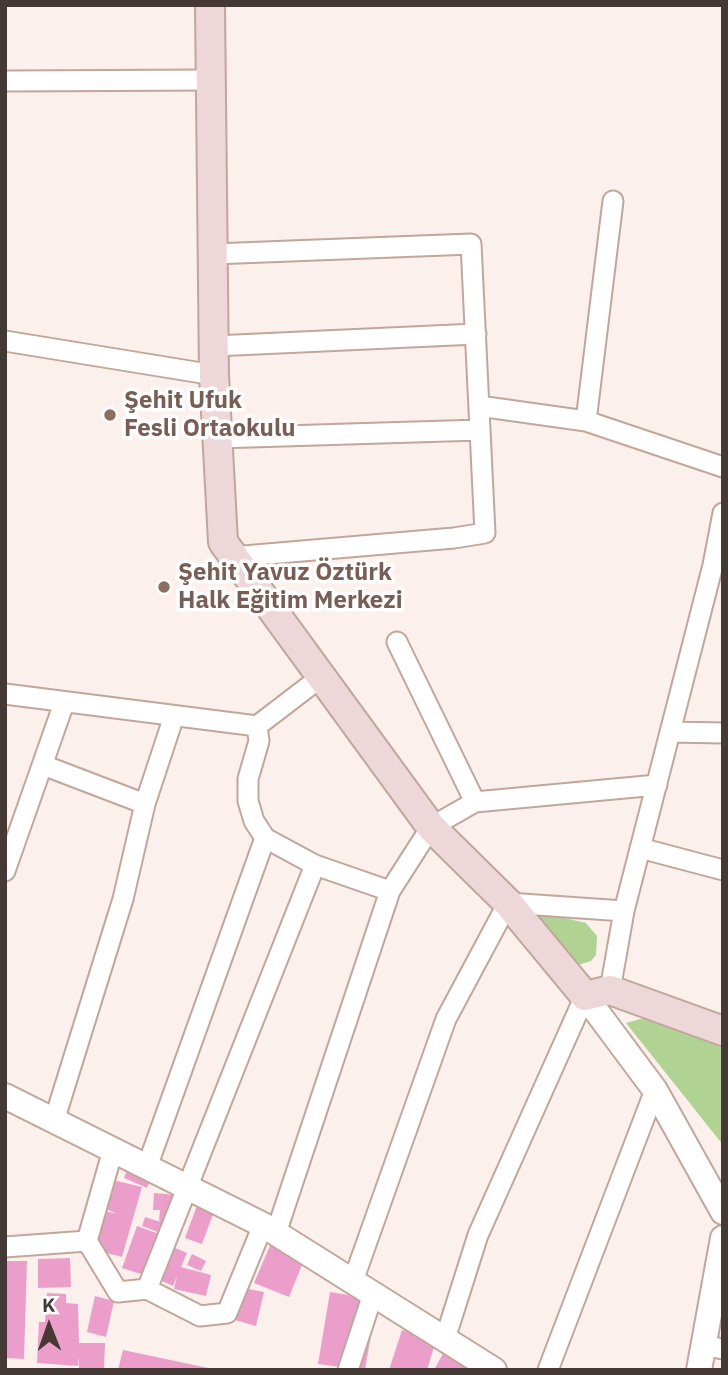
<!DOCTYPE html>
<meta charset="utf-8">
<style>
body{margin:0}
#map{position:relative;width:728px;height:1375px;overflow:hidden;background:#fbf0eb;font-family:"IBM Plex Sans",sans-serif}
canvas{display:block}
.frame{position:absolute;inset:0;border:7px solid #443934;pointer-events:none}
.north{position:absolute;left:14px;top:1291px;width:70px;height:70px;-webkit-text-stroke:5px #fff;paint-order:stroke;rotate:359deg;font-size:19px;font-weight:700;line-height:28px;text-align:center;color:#443934}
.north::after{content:'';display:block;margin:auto;width:24px;height:32px;background:#443934;clip-path:polygon(50% 0,100% 100%,50% 72%,0 100%)}
</style>
<div id="map">
<canvas width="728" height="1375"></canvas>
<div class="frame"></div>
<div class="north">K</div>
</div>
<script>
const ctx = document.querySelector('canvas').getContext('2d');
ctx.lineJoin = 'round';
function paint(path, color) { ctx.fillStyle = color; ctx.fill(path, 'evenodd'); }
const poly = rows => new Path2D(rows.map(r => 'M' + r).join(''));
function strokePath(path, color, width, dash) { ctx.strokeStyle = color; ctx.lineWidth = width; ctx.lineCap = dash ? 'butt' : 'round'; ctx.setLineDash(dash || []); ctx.stroke(path); }
function label(font, color, halo, rows, align = 'center') {
  ctx.font = font + ' "IBM Plex Sans",sans-serif'; ctx.lineWidth = 7; ctx.setLineDash([]); ctx.textBaseline = 'middle'; ctx.strokeStyle = halo; ctx.fillStyle = color; for (const [text, x, y, turn = 0] of rows) {
    ctx.save(); ctx.translate(x, y); ctx.rotate((+turn || 0) * Math.PI / 180); ctx.textAlign = isNaN(turn) ? turn : align; if (halo) ctx.strokeText(text, 0, 0); ctx.fillText(text, 0, 0); ctx.restore();
  }
}
paint(poly([
 [535,911,586,923,597,936,596,955,591,961,575,966,531,916],
 [651,1016,723,1041,723,1145,626,1023]
]), '#b0d394');
paint(poly([
 [130,1163,153,1173,147,1188,124,1178],
 [113,1180,142,1187,122,1257,95,1250,105,1211,117,1214,106,1209],
 [154,1193,176,1195,173,1223,159,1222,160,1210,153,1210],
 [198,1203,215,1209,202,1244,185,1238],
 [145,1217,167,1224,163,1234,142,1226],
 [137,1226,162,1235,147,1276,122,1268],
 [272,1241,306,1255,289,1297,254,1283],
 [175,1248,187,1253,181,1267,211,1275,206,1296,174,1289,177,1276,173,1286,162,1281],
 [192,1254,206,1261,201,1271,187,1265],
 [70,1258,71,1287,38,1288,38,1259],
 [5,1261,27,1261,24,1359,5,1358],
 [243,1288,264,1292,256,1326,235,1320],
 [330,1292,377,1300,365,1370,318,1364],
 [47,1293,66,1294,66,1303,78,1304,79,1343,105,1343,104,1370,79,1370,79,1357,78,1366,37,1363,39,1322,45,1322],
 [95,1296,114,1301,106,1337,87,1332],
 [402,1330,436,1340,427,1370,389,1370],
 [123,1350,213,1369,213,1370,118,1370],
 [444,1352,477,1370,434,1370]
]), '#ec9eca');
const minor = poly([
 [5,81,212,80],
 [213,254,471,244,485,533,454,538,232,557],
 [5,341,214,375],
 [214,346,476,334],
 [479,406,586,421,723,467],
 [586,421,613,201],
 [218,438,480,430],
 [397,642,475,802],
 [5,694,257,726,321,677],
 [257,726,259,741,248,779,248,801,254,821,265,838,315,865,390,891],
 [670,732,723,733],
 [43,765,145,804,123,899,54,1121],
 [145,804,174,716],
 [640,848,723,870],
 [5,871,64,703],
 [610,990,624,911,713,565,723,513],
 [147,1167,265,838],
 [276,1233,390,891,431,827,475,802,657,785],
 [87,1241,118,1292,147,1289,200,1316,227,1313,263,1225],
 [5,1247,87,1241,113,1150],
 [353,1281,446,1019,508,903,624,911],
 [147,1289,315,865],
 [445,1339,478,1235,585,996],
 [703,1345,723,1349],
 [348,1370,373,1294],
 [548,1370,655,1090]
]);
const tertiary = poly([
 [585,996,655,1090,723,1212],
 [5,1096,263,1225,494,1370],
 [699,1370,723,1238]
]);
const secondary = poly([
 [210,5,214,375,223,542,431,827,508,903,585,996,610,990,723,1031]
]);
strokePath(minor, '#c1a69b', 23);
strokePath(tertiary, '#c1a69b', 28);
strokePath(secondary, '#c1a69b', 32);
strokePath(minor, '#fff', 19);
strokePath(tertiary, '#fff', 24);
strokePath(secondary, '#eed7d9', 28);
for (const [x, y, r, color] of [
 [110,415,7,"#8d6e63"],
 [164,587,7,"#8d6e63"]
]) { const dot = new Path2D(); dot.arc(x, y, r, 0, 2 * Math.PI); ctx.fillStyle = color; ctx.fill(dot); strokePath(dot, '#fff', 2.5); }
label('bold 24px', '#785e54', '#fff', [
 ["Şehit Ufuk",124,401],
 ["Fesli Ortaokulu",124,429],
 ["Şehit Yavuz Öztürk",178,573],
 ["Halk Eğitim Merkezi",178,601]
], 'left');
</script>
